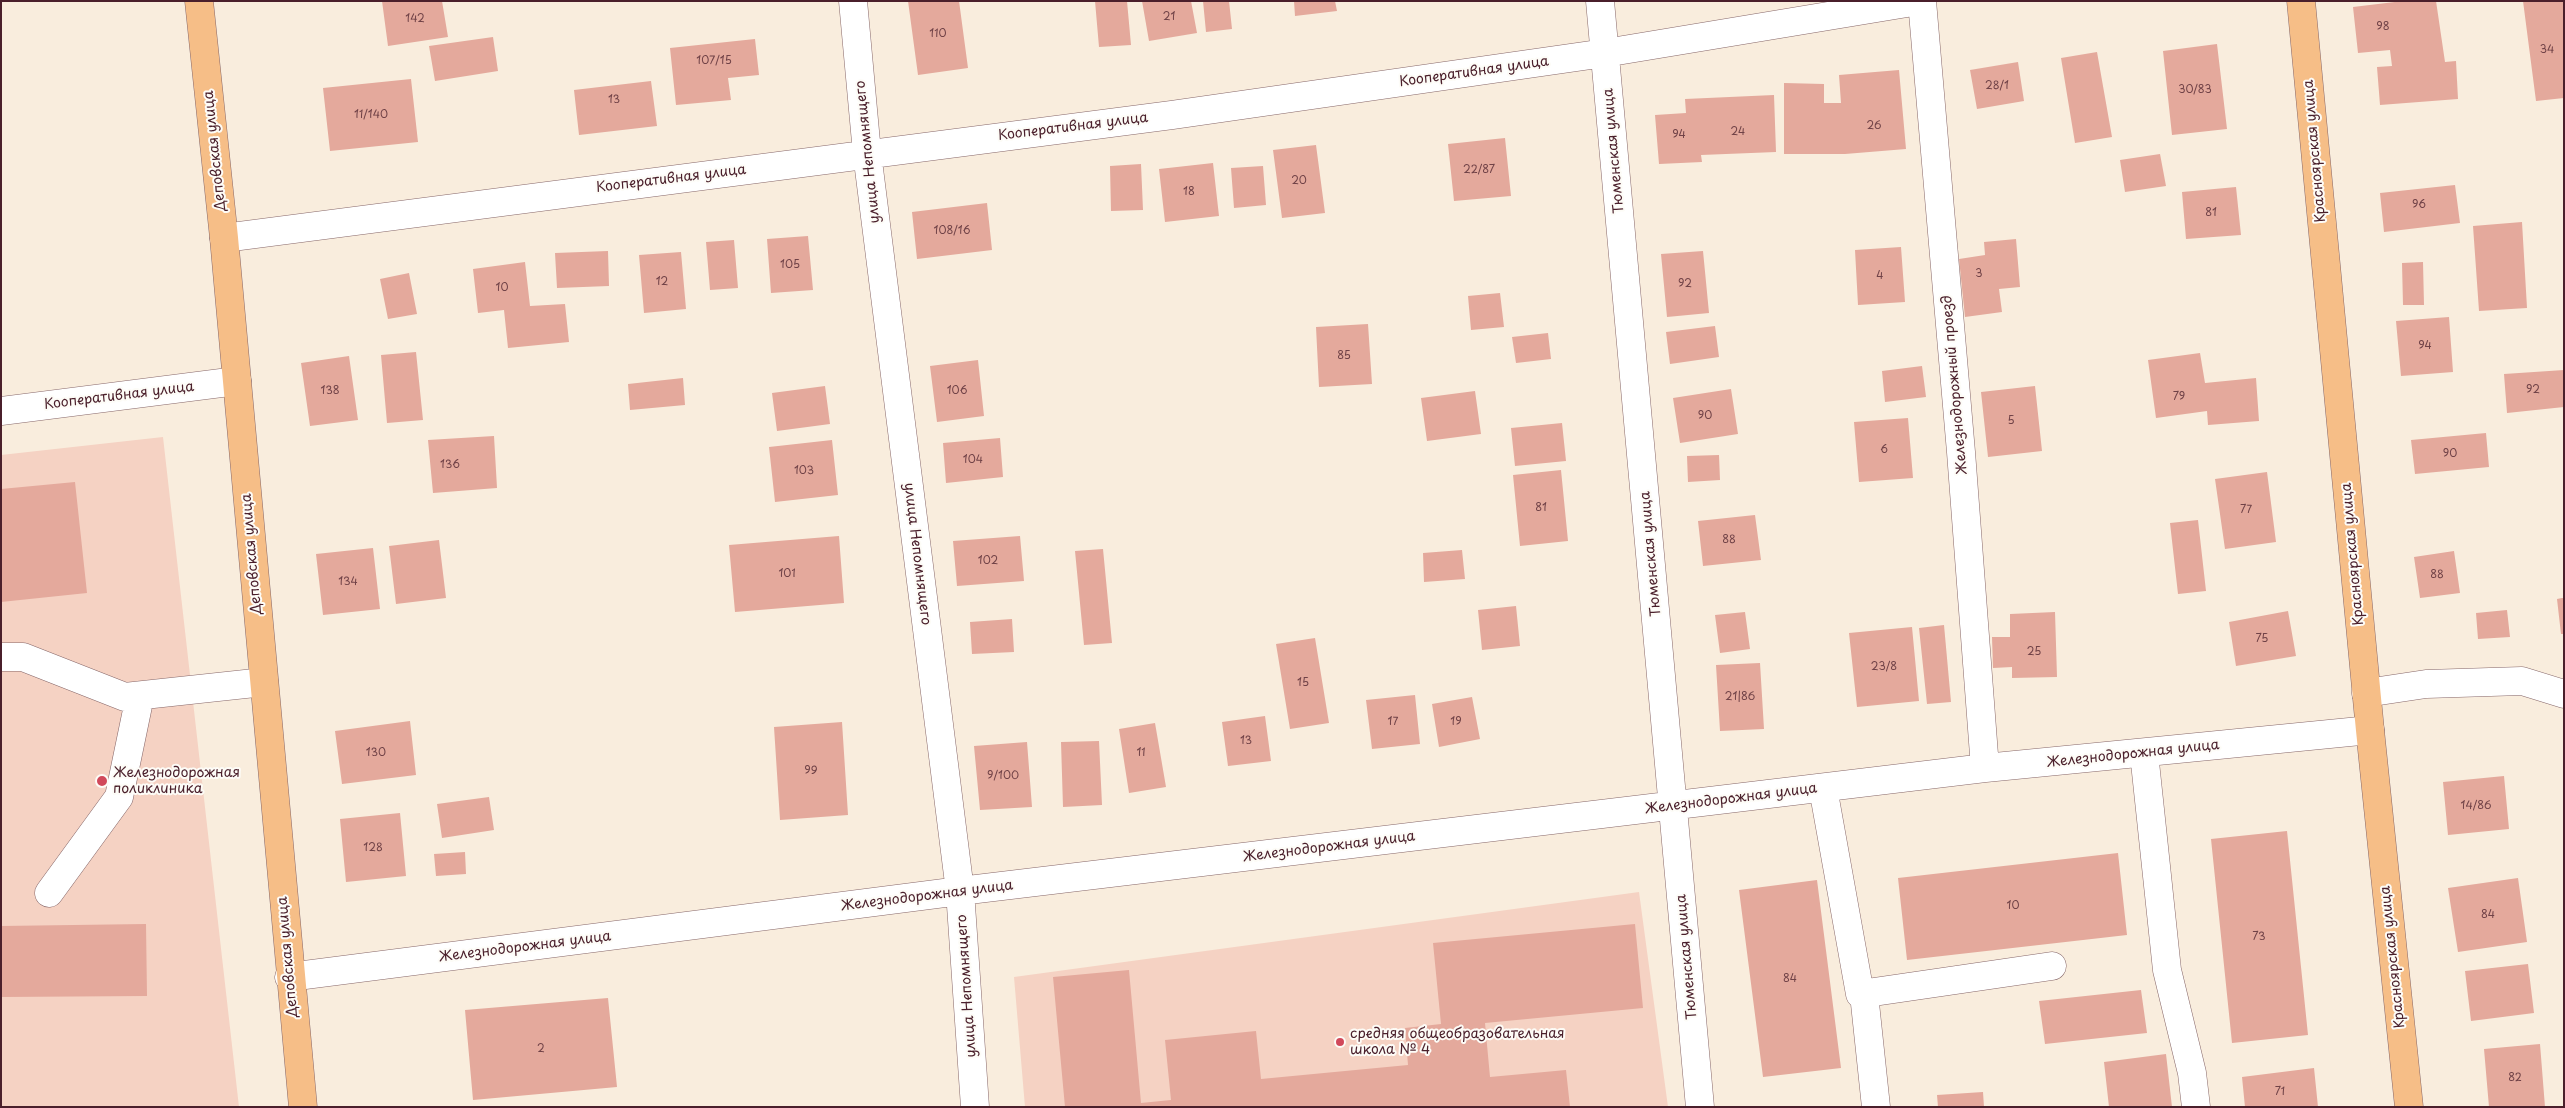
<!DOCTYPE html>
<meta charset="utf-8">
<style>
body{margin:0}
#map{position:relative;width:2565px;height:1108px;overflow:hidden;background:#f9eddd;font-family:"Playpen Sans",sans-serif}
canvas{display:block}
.frame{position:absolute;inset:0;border:2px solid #4a1f2b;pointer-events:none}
</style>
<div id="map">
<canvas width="2565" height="1108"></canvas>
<div class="frame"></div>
</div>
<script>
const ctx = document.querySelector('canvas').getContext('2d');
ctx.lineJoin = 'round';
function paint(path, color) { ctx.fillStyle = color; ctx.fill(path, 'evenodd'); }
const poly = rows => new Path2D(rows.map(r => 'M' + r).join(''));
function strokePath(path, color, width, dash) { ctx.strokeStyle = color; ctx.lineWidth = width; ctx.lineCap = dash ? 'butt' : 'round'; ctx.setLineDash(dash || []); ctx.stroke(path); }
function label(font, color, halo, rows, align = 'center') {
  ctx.font = font + ' "Playpen Sans",sans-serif'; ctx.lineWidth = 4; ctx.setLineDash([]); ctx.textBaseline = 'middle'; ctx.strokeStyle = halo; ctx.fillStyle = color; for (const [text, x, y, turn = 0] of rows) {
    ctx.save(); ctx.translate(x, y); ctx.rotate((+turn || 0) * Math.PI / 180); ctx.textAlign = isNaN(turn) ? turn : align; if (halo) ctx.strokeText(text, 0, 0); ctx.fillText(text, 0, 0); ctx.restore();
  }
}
paint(poly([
 [163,437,239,1107,1,1107,1,455],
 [1639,892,1668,1107,1025,1107,1014,977]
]), '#f5d2c3');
paint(poly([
 [382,1,442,1,448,37,388,46],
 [908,1,959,1,968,68,918,75],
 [1095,1,1127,1,1131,45,1099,47],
 [1142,1,1191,1,1197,33,1149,41],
 [1203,1,1229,1,1232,29,1206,32],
 [1294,1,1335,1,1337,11,1295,16],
 [2403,1,2436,1,2445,62,2456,61,2458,99,2380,105,2377,67,2392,66,2390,50,2358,53,2353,7],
 [2523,1,2564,1,2564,98,2536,101],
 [493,37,498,71,435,81,429,46],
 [755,39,759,75,728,78,731,100,676,105,670,48],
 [2217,44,2227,129,2172,135,2163,51],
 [2097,52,2112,137,2075,143,2061,58],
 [2018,62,2024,101,1977,109,1970,70],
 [1899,70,1906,149,1845,154,1784,154,1784,83,1824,84,1824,103,1841,103,1839,75],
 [411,79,418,142,330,151,323,88],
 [651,81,657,126,579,135,574,90],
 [1774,95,1776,152,1701,155,1702,162,1659,164,1655,115,1686,113,1685,99],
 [1505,138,1511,196,1454,201,1448,144],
 [1316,145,1325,213,1282,218,1273,150],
 [2160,154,2166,186,2125,192,2120,160],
 [1213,163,1219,216,1165,222,1159,169],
 [1141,164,1143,210,1111,211,1110,166],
 [1263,166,1266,205,1234,208,1231,168],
 [2455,185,2460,223,2384,232,2380,193],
 [2236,187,2241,235,2186,239,2182,192],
 [987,203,992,250,917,259,912,212],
 [2522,222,2527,308,2479,311,2473,226],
 [808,236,813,290,771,293,767,239],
 [2016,239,2020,287,1999,289,2002,312,1965,317,1959,259,1985,255,1984,242],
 [734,240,738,288,710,290,706,242],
 [1901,247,1905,302,1858,305,1855,250],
 [608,251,609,286,557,288,555,253],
 [1703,251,1709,313,1667,317,1661,254],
 [681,252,686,309,644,313,639,255],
 [525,262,530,306,565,304,569,342,508,348,504,310,478,313,473,269],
 [2423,262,2424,305,2403,305,2402,263],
 [409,273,417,314,388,319,380,279],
 [1500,293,1504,327,1471,330,1468,296],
 [2449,317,2453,372,2401,376,2396,321],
 [1368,324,1372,384,1319,387,1316,327],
 [1715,326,1719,357,1670,364,1666,332],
 [1548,333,1551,359,1516,363,1512,337],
 [416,352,423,420,387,423,381,355],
 [2200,353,2205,383,2256,378,2259,421,2208,425,2207,411,2156,418,2148,360],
 [349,356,358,420,310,426,301,363],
 [978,360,984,416,937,422,930,366],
 [1922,366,1926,397,1885,402,1882,371],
 [2564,370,2564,407,2507,413,2504,374],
 [683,378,685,405,630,410,628,384],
 [825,386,830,424,777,431,772,393],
 [2035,386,2042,451,1988,457,1981,392],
 [1731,389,1738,434,1680,443,1673,398],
 [1475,391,1481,434,1427,441,1421,398],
 [1908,418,1913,478,1859,482,1854,422],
 [1562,423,1566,461,1515,466,1511,428],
 [2486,433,2489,467,2415,474,2411,440],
 [494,436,497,488,433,493,428,440],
 [1000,438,1003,477,946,483,943,443],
 [832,440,838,495,775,502,769,447],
 [1719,455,1720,480,1688,482,1687,456],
 [1561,470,1568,541,1520,546,1513,475],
 [2267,472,2276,542,2225,549,2215,479],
 [75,482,87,593,1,602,1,489],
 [1755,515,1761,560,1703,566,1698,521],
 [2198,520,2206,591,2178,594,2170,523],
 [839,536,844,603,735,612,729,545],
 [1020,536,1024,581,957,586,953,541],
 [439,540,446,598,396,604,389,546],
 [373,548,380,609,323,615,316,554],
 [1103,549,1112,643,1084,645,1075,551],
 [1462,550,1465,579,1424,582,1423,553],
 [2454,551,2460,593,2420,598,2414,557],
 [2562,598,2564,598,2564,634,2561,634,2557,599],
 [1516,606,1520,646,1482,650,1478,610],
 [2507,610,2510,637,2478,639,2476,613],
 [2288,611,2296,656,2236,666,2229,622],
 [1745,612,1750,649,1720,653,1715,615],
 [2055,612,2057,677,2012,678,2012,667,1993,668,1992,637,2010,637,2010,614],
 [1012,619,1014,652,972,654,970,622],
 [1944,625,1951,702,1927,704,1919,628],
 [1912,627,1919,701,1857,707,1849,633],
 [1315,638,1329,723,1290,729,1276,644],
 [1760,663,1764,729,1720,731,1716,665],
 [1415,695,1420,744,1372,749,1366,700],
 [1472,697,1480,739,1439,747,1432,704],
 [1265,716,1271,761,1228,766,1222,722],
 [410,721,416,775,342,784,335,731],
 [842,722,848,815,780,820,774,727],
 [1155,723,1166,787,1129,793,1119,729],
 [1099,741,1102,805,1063,807,1061,742],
 [1027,742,1032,807,980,810,974,746],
 [2504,776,2509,829,2448,835,2443,782],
 [489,797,494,830,442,838,437,804],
 [400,813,406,876,346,882,340,819],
 [2287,831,2308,1035,2232,1043,2211,839],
 [465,852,466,874,436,876,434,854],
 [2118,853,2127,935,1907,960,1898,878],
 [2518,878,2527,942,2458,952,2448,888],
 [1817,880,1841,1068,1763,1077,1739,890],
 [146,924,147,996,1,997,1,926],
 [1635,924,1643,1008,1485,1023,1490,1077,1566,1070,1570,1107,1065,1107,1053,977,1129,970,1141,1103,1171,1100,1165,1040,1256,1031,1261,1079,1408,1065,1405,1028,1441,1024,1433,943],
 [2528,964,2534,1013,2471,1021,2465,971],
 [2141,990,2147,1033,2045,1044,2039,1001],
 [608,998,617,1087,473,1100,465,1010],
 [2540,1044,2545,1107,2489,1107,2484,1049],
 [2166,1054,2172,1107,2109,1107,2104,1062],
 [2314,1068,2318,1107,2245,1107,2242,1077],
 [1983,1092,1984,1107,1938,1107,1937,1095]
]), '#e4a99c');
const minor = poly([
 [853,1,867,153,960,891,975,1107],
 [1600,1,1700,1107],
 [1922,1,1961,452,1985,768],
 [224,238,1172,115,1605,53,1919,1],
 [1,411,237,381],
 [1,657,23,657,125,697,264,682],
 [2366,693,2426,684,2522,681,2564,694],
 [2144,753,2167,970,2192,1073,2196,1107],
 [1823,788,1860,994,2052,966],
 [49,893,119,797,140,696],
 [289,977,960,891,1985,768,2370,730],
 [1864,994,1876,1107]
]);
const major = poly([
 [199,1,224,238,303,1107],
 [2301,1,2370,730,2409,1107]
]);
strokePath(minor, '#876769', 29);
strokePath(major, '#876769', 29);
strokePath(minor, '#fff', 28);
strokePath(major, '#f6be87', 28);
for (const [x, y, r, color] of [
 [102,781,6,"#d1495b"],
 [1340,1042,5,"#d1495b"]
]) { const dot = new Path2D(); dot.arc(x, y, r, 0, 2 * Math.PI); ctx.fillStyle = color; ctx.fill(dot); strokePath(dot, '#fdfcf7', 2); }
label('11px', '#704247', null, [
 ["21",1169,17],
 ["142",415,19],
 ["98",2383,27],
 ["110",938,34],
 ["34",2547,50],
 ["107/15",714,61],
 ["28/1",1997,86],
 ["30/83",2195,90],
 ["13",614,100],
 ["11/140",371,115],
 ["26",1874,126],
 ["24",1738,132],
 ["94",1679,135],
 ["22/87",1479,170],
 ["20",1299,181],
 ["18",1189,192],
 ["96",2419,205],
 ["81",2211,213],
 ["108/16",952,231],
 ["105",790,265],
 ["3",1979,274],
 ["4",1880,276],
 ["12",662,282],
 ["92",1685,284],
 ["10",502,288],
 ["94",2425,346],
 ["85",1344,356],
 ["92",2533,390],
 ["138",330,391],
 ["106",957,391],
 ["79",2179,397],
 ["90",1705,416],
 ["5",2011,421],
 ["6",1884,450],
 ["90",2450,454],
 ["104",973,460],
 ["136",450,465],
 ["103",804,471],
 ["81",1541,508],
 ["77",2246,510],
 ["88",1729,540],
 ["102",988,561],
 ["101",787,574],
 ["88",2437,575],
 ["134",348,582],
 ["75",2262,639],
 ["25",2034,652],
 ["23/8",1884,667],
 ["15",1303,683],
 ["21|86",1740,697],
 ["17",1393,722],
 ["19",1456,722],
 ["13",1246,741],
 ["130",376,753],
 ["11",1141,753],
 ["99",811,771],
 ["9/100",1003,776],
 ["14/86",2476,806],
 ["128",373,848],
 ["10",2013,906],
 ["84",2488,915],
 ["73",2259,937],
 ["84",1790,979],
 ["2",541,1049],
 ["82",2515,1078],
 ["71",2280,1092]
]);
label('14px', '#4a1f2b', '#fdfcf7', [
 ["Кооперативная улица",1474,72,-8],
 ["Кооперативная улица",1073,127,-7],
 ["Деповская улица",215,151,-96],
 ["Тюменская улица",1614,151,-95],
 ["Красноярская улица",2315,151,-95],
 ["улица Непомнящего",868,152,-96],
 ["Кооперативная улица",671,179,-7],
 ["Железнодорожный проезд",1955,385,-95],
 ["Кооперативная улица",119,396,-7],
 ["Деповская улица",252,554,-95],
 ["улица Непомнящего",917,554,83],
 ["Тюменская улица",1651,554,-95],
 ["Красноярская улица",2353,554,-95],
 ["Железнодорожная улица",2133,754,-6],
 ["Железнодорожная улица",1731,799,-7],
 ["Железнодорожная улица",1329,847,-7],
 ["Железнодорожная улица",927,896,-7],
 ["Железнодорожная улица",525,947,-7],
 ["Деповская улица",288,957,-95],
 ["Тюменская улица",1687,957,-95],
 ["Красноярская улица",2393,957,-96],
 ["улица Непомнящего",967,986,-94]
]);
label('14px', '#4a1f2b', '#fdfcf7', [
 ["Железнодорожная",113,773],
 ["поликлиника",113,789],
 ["средняя общеобразовательная",1350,1034],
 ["школа № 4",1350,1050]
], 'left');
</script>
